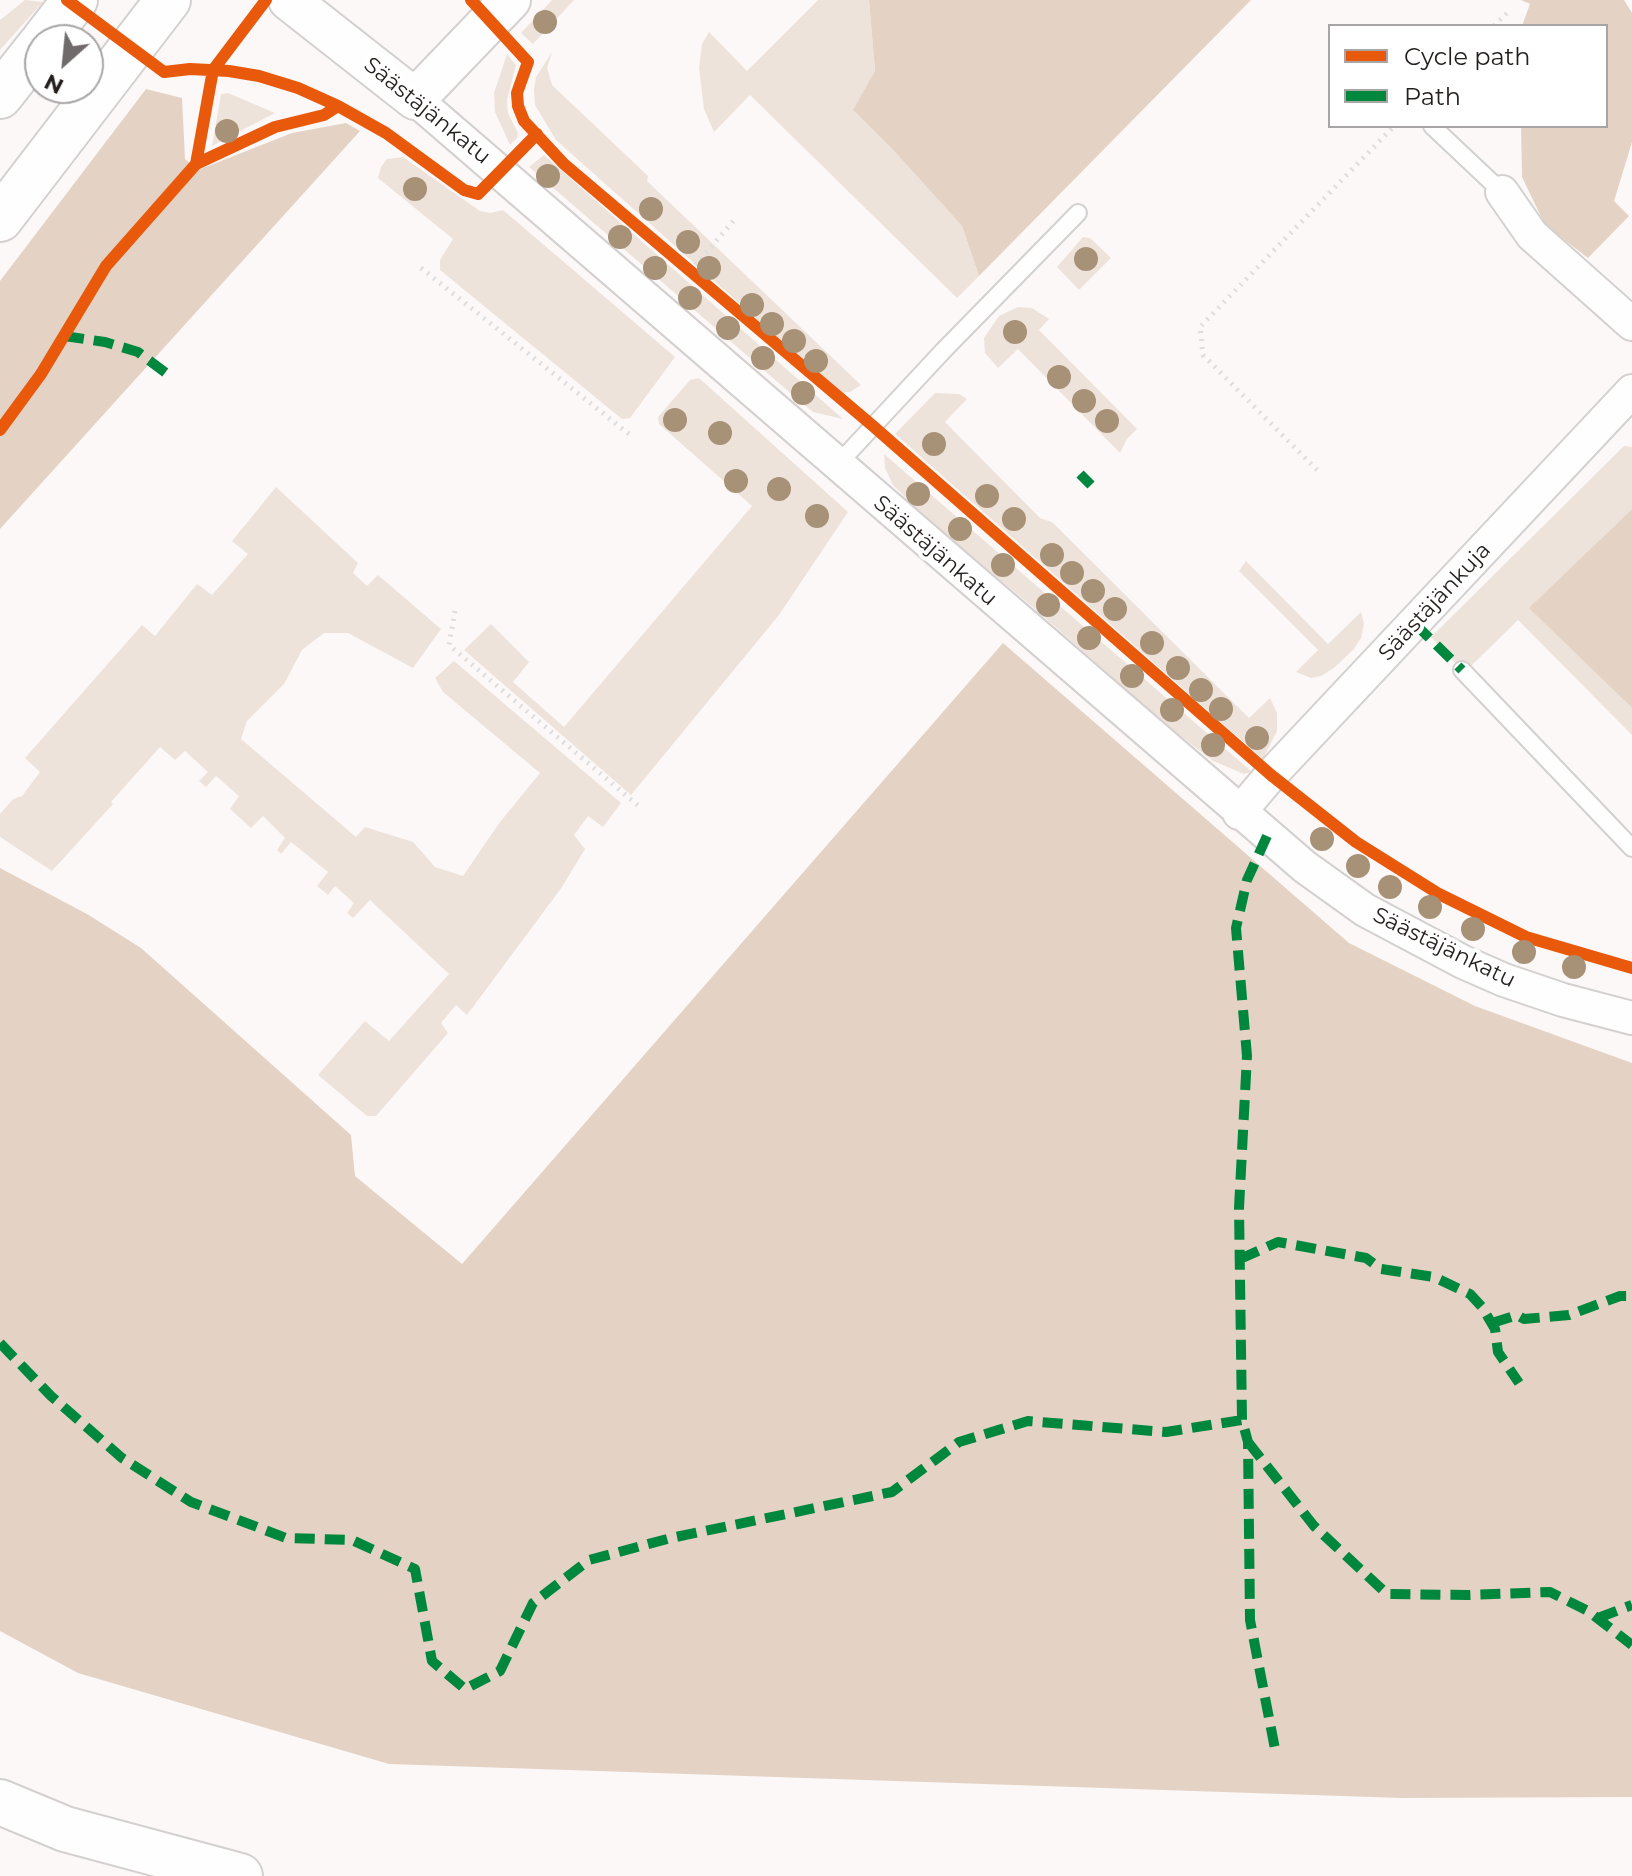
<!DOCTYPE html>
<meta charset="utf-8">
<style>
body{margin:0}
#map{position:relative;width:1632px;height:1876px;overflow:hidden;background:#fcf8f8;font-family:Montserrat,sans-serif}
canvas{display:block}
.legend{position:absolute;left:1328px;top:24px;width:280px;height:104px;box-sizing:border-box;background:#fff;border:2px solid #a7a5a5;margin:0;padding:10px 14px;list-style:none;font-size:24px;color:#241e1d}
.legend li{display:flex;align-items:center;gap:16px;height:40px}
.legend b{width:40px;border:2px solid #a7a5a5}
.north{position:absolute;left:24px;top:24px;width:80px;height:80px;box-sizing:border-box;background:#fff;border:2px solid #a7a5a5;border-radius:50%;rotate:207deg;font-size:22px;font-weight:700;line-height:32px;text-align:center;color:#241e1d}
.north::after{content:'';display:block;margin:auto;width:28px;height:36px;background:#706a6a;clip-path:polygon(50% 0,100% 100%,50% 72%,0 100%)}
</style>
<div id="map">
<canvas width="1632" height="1876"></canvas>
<ul class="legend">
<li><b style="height:10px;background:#e8590c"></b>Cycle path</li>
<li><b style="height:10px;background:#00873e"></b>Path</li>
</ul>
<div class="north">N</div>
</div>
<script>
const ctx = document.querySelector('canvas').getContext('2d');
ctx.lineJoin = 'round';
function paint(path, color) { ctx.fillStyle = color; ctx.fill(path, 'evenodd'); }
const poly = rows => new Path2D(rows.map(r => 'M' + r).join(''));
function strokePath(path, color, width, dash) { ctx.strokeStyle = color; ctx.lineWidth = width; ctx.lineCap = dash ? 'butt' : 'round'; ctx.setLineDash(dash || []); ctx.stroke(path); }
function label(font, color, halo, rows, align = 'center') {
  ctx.font = font + ' Montserrat,sans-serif'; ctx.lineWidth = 8; ctx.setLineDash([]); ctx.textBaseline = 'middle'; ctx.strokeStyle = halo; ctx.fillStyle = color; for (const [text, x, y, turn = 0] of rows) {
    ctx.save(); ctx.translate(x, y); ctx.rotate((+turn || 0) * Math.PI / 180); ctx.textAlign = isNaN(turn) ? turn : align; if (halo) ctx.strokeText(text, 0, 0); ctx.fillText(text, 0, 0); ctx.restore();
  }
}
paint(poly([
 [25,0,43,2,0,50,0,20],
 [552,0,574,0,533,44,521,33],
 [818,0,869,0,875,71,854,111,895,152,962,226,979,276,957,298,750,95,714,132,704,109,699,68,702,44,709,32,747,71],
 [552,52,547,68,552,85,648,176,647,181,861,385,850,392,840,393,556,140,535,105,534,89,536,77],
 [507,54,516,65,507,100,508,113,518,133,517,138,510,145,495,112,494,93],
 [228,93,275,113,212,146,221,94],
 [544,155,843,419,813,412,803,404,529,167],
 [403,157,480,211,490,213,503,210,675,357,630,418,622,419,440,270,440,260,453,239,378,178,381,167,387,159],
 [1083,237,1090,238,1111,258,1079,290,1057,267],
 [1018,307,1032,308,1049,319,1039,330,1137,429,1127,439,1120,453,1018,349,998,368,985,353,984,338,999,316],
 [699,378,848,512,779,615,631,795,464,650,491,624,529,662,513,682,564,727,752,506,659,424,658,417,690,380],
 [935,393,959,394,967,399,945,422,1040,518,1052,522,1249,718,1270,698,1277,713,1277,731,1263,759,895,434],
 [1624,446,1632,447,1632,509,1530,608,1632,708,1632,735,1518,620,1468,669,1462,670,1431,637],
 [884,454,1252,772,1244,774,1213,761,1164,723,1035,609,926,518,893,485,885,468],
 [276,487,358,563,353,573,367,586,378,575,441,629,413,668,348,633,324,633,302,650,284,684,247,721,241,739,356,837,365,827,413,842,435,867,463,876,500,822,540,773,443,692,435,678,454,661,621,803,603,827,588,816,574,835,585,849,562,887,467,1015,456,1005,441,1023,448,1033,376,1116,367,1116,318,1075,365,1021,389,1041,449,974,370,900,353,918,347,913,354,903,335,886,328,895,317,886,328,872,291,842,281,854,277,850,285,838,263,816,251,828,230,809,239,796,216,776,206,787,199,781,208,772,185,751,175,760,160,747,111,802,113,804,52,871,0,837,0,814,13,799,22,796,40,772,25,758,142,625,155,636,197,584,212,595,248,554,232,541],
 [1246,561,1328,644,1361,612,1364,624,1361,638,1354,649,1334,668,1321,676,1311,678,1296,672,1318,650,1239,571]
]), '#eee3da');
paint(poly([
 [869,0,1251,0,979,276,962,226,895,152,853,110,875,71],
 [1521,0,1624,0,1632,13,1632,142,1614,201,1629,216,1588,258,1545,225,1522,177,1521,126,1606,126,1606,26,1522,26,1530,4],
 [146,89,182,98,185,159,198,170,292,133,346,123,360,131,0,529,0,281],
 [1632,509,1632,708,1529,608],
 [1003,643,1349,943,1475,1006,1632,1063,1632,1797,1401,1798,389,1764,78,1673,0,1631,0,868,87,914,141,948,351,1135,355,1176,462,1264]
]), '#e4d3c4');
const service = poly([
 [1432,126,1502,192],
 [837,465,943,351,1078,213],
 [1462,670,1632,848]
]);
const minor = poly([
 [415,99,1305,867,1365,910,1463,962,1504,980,1563,1000,1632,1018],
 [1502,192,1532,235,1632,324],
 [1239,813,1271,775,1632,391]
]);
const tertiary = poly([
 [289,0,415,99,510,0]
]);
const primary = poly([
 [44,40,75,0],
 [0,96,40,45],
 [0,219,168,0]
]);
const motorway = poly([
 [0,1802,65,1829,240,1876]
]);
strokePath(service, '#d5d0d0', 20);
strokePath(minor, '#d5d0d0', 36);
strokePath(tertiary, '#d5d0d0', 44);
strokePath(primary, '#d5d0d0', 48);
strokePath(motorway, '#d5d0d0', 48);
strokePath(poly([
 [1494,26,1509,11],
 [421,268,629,434],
 [690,271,737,217],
 [1317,470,1203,355,1200,327,1394,126],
 [455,611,449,645,641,808]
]), '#dedddd', 5, [2, 6]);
strokePath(service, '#fffefe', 16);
strokePath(minor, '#fffefe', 32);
strokePath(tertiary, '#fffefe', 40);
strokePath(primary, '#fffefe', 44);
strokePath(motorway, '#fffefe', 44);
strokePath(poly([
 [64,336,105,342,138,352,166,373],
 [1080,474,1091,485],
 [1415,624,1462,670],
 [1267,836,1247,880,1236,928,1247,1056,1239,1208,1242,1420,1248,1442,1250,1620,1275,1749],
 [1240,1259,1278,1242,1366,1258,1381,1269,1434,1277,1470,1294,1482,1307,1495,1329,1498,1352,1519,1383],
 [1492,1323,1517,1315,1524,1319,1569,1315,1620,1296,1632,1296],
 [0,1343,51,1396,122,1458,191,1502,286,1538,352,1540,415,1569,432,1661,465,1689,500,1671,533,1603,589,1560,671,1538,892,1492,959,1442,1028,1421,1166,1432,1242,1420],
 [1248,1442,1314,1526,1387,1594,1468,1595,1550,1592,1588,1611,1632,1645],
 [1598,1618,1632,1605]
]), '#00873e', 10, [20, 10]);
strokePath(poly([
 [67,0,164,72,190,69,229,71,259,76,298,88,338,106,386,133,464,190,478,194,537,134],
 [471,0,528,62,517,93,518,106,524,121,564,164,873,426,1271,775,1356,842,1439,894,1526,937,1632,968],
 [196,164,213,70,266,0],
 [0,430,41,374,106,266,196,164,275,127,324,115,338,106]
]), '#e8590c', 12);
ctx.fillStyle = '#a79177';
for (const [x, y] of [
 [545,22],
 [227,131],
 [548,176],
 [415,189],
 [651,209],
 [620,237],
 [688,242],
 [1086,259],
 [655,268],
 [709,268],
 [690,298],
 [752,305],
 [772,324],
 [728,328],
 [1015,332],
 [794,341],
 [763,358],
 [816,361],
 [1059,377],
 [803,393],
 [1084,401],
 [675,420],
 [1107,421],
 [720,433],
 [934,444],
 [736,481],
 [779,489],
 [918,494],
 [987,496],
 [817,516],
 [1014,519],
 [960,529],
 [1052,555],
 [1003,565],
 [1072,573],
 [1093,591],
 [1048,605],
 [1115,609],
 [1089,638],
 [1152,643],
 [1178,668],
 [1132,676],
 [1201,690],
 [1221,709],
 [1172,710],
 [1257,738],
 [1213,745],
 [1322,839],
 [1358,866],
 [1390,887],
 [1430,907],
 [1473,929],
 [1524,952],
 [1574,967]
]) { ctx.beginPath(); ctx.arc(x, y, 12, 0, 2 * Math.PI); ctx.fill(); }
label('22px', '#241e1d', '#fff', [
 ["Säästäjänkatu",427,111,39],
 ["Säästäjänkatu",935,551,41],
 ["Säästäjänkuja",1435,602,-47],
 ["Säästäjänkatu",1444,948,26]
]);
</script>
